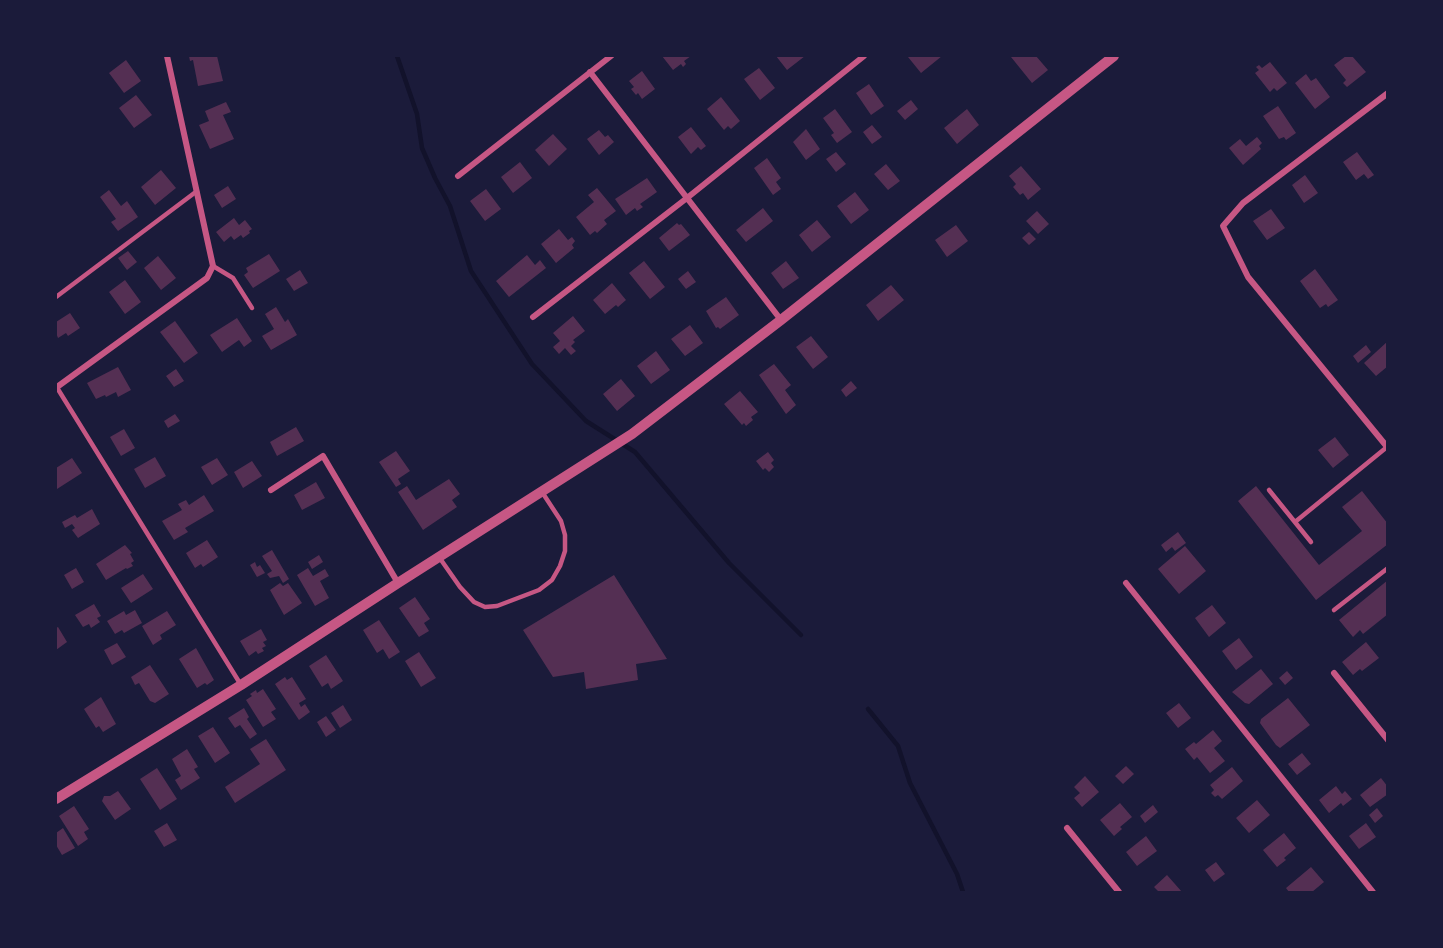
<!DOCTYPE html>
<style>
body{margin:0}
#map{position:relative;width:1443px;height:948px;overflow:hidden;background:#1b1b3a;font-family:Helvetica,sans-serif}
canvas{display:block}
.frame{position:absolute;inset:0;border:57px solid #1b1b3a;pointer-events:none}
</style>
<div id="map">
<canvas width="1443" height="948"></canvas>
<div class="frame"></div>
</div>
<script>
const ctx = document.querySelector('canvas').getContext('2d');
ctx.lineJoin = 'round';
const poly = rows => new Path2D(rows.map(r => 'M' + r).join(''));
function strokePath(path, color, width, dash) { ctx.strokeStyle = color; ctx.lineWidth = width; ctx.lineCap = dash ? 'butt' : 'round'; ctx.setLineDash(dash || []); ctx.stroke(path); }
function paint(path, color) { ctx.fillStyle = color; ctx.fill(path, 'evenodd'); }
strokePath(poly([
 [397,56,417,114,422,148,435,178,450,206,471,271,532,364,586,421,635,452,729,563,801,635],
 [868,709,898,746,910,783,957,874,963,892]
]), '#12122b', 4.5);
paint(poly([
 [189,56,217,56,223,81,198,86,193,60,190,61],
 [662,56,691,56,684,61,686,64,683,67,681,64,673,70],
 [776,56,805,56,787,70],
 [910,56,942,56,921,73,908,57],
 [1013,56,1036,56,1048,70,1032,83,1011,57],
 [1346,56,1352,56,1366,72,1347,87,1343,83,1346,80,1334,65],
 [126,60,141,81,124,93,109,73],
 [1270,62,1287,83,1277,91,1274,88,1270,92,1255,73,1259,70,1256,67,1259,65,1262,68],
 [759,68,775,88,760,100,744,79],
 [642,71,655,89,642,99,638,93,636,95,631,89,634,87,629,81],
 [1306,74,1311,81,1316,78,1330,97,1315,109,1295,83],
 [869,84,884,106,871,115,856,93],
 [136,95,152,115,134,128,119,108],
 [721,97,740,121,731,129,728,126,724,130,707,109],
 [911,100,918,109,905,120,897,111],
 [226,102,231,112,223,115,234,139,210,149,199,125,209,121,205,111],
 [1278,106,1296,133,1286,140,1284,137,1279,139,1263,116],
 [835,109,852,132,837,143,831,135,834,133,823,118],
 [967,109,979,125,957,144,944,128],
 [872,125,882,137,872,144,863,132],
 [691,127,706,146,701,150,698,147,691,154,678,137],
 [806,129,820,149,806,160,793,142],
 [599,130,605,137,608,135,614,142,599,155,587,139],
 [553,134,567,149,549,166,535,150],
 [1257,137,1262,143,1259,146,1261,149,1243,165,1229,148,1240,139,1246,146],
 [836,152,846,164,836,172,826,159],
 [1357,152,1374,175,1368,179,1364,174,1356,180,1343,162],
 [767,158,781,178,776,182,781,189,773,195,754,168],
 [520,162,532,178,513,193,501,177],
 [886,164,900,181,888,190,874,174],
 [1021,166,1041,189,1028,200,1023,193,1020,195,1013,187,1016,184,1009,176],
 [161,170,176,188,155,205,141,187],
 [1305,175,1318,193,1304,203,1292,185],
 [647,178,657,192,640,204,643,207,637,211,635,208,626,215,615,199],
 [228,186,236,199,222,208,214,195],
 [597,188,616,211,604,220,607,224,597,233,595,231,590,235,576,217,594,202,588,195],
 [486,189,501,209,485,221,470,201],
 [109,190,121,206,127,201,138,217,118,231,111,222,116,219,100,197],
 [855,192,869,210,851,224,837,206],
 [763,208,773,221,746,242,736,230],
 [1271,209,1285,228,1267,240,1253,221],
 [1037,211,1049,224,1038,234,1026,221],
 [234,218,239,225,245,220,252,229,249,231,250,233,243,238,241,235,234,240,231,236,224,242,216,232],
 [817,220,831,237,812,252,799,235],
 [677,223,679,225,681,224,690,235,669,251,659,238],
 [956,225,968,241,947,257,935,240],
 [559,229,568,240,572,237,575,241,572,245,574,248,556,263,541,244],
 [1029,232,1036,239,1029,245,1022,238],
 [128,251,137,262,127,270,118,258],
 [269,254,280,271,253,288,244,275,248,272,246,268],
 [527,255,535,265,540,260,546,268,509,297,496,281],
 [158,256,176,278,161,290,144,268],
 [644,261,665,287,650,299,629,273],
 [786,261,799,278,783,289,771,273],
 [1315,269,1338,300,1328,307,1326,304,1320,308,1300,281],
 [300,270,308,283,294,291,286,279],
 [688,271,696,282,686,289,678,279],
 [125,280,141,302,125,314,109,292],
 [612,283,626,300,618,307,616,305,605,314,593,300],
 [891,285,904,300,878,321,866,305],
 [726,297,739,315,720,329,718,327,716,328,706,311],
 [276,307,285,322,288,319,297,335,271,350,262,336,274,329,265,314],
 [70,313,80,328,68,336,66,333,58,338,56,333,56,322],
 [573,316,585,331,573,340,575,342,571,346,576,351,571,355,565,348,559,354,553,347,560,341,553,333],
 [237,318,252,341,244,347,239,340,222,352,210,335],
 [175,321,198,353,184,363,160,332],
 [690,325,703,343,685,356,671,339],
 [811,336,828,357,813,369,796,347],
 [1388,341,1388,366,1376,376,1364,363],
 [1366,345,1371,352,1358,363,1353,356],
 [656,351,670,370,651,384,637,366],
 [774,364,791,385,785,390,796,405,786,414,759,375],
 [118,367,131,390,118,397,116,392,106,397,105,395,96,399,87,383],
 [176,369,184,381,174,387,166,376],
 [621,379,635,396,617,411,603,394],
 [851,381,857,388,846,397,841,390],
 [740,391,758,412,751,417,753,420,746,426,744,423,742,425,724,404],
 [175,414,180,421,168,428,164,421],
 [296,427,304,441,277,456,270,442],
 [124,429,135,448,121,456,110,437],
 [1335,437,1349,455,1333,468,1318,450],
 [396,451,410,471,398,479,401,484,396,487,379,462],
 [768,452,774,460,771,463,774,467,769,472,765,468,763,470,756,461],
 [155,457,166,476,145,488,134,469],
 [72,458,82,473,57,489,56,468],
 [217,458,228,475,212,485,201,467],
 [252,461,262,476,243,488,234,472],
 [449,479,460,494,452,500,457,507,423,530,398,492,407,486,416,500],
 [316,482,325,498,302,510,294,495],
 [1256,486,1319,565,1362,531,1342,507,1362,491,1388,524,1388,544,1316,600,1238,501],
 [204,495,214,511,185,528,188,532,174,540,162,521,182,510,178,504,186,500,189,505],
 [92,509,100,524,78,538,72,530,75,528,72,524,65,528,62,522,75,515,77,518],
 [1178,532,1186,543,1175,551,1172,547,1166,552,1161,545],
 [207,540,218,557,203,567,201,564,195,568,186,553],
 [125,545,132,553,130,554,134,561,131,563,133,566,127,569,126,568,106,580,96,564],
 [1185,546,1206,571,1179,594,1158,569],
 [272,550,289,579,283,583,279,576,270,578,267,574,272,571,262,556],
 [319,555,323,562,312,569,308,562],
 [255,562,257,567,260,565,265,573,257,577,250,565],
 [76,568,84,582,72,589,64,575],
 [308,568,313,576,325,569,329,576,320,581,329,598,315,606,297,575],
 [143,574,153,589,131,603,121,588],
 [614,575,667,659,636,664,638,680,586,689,584,672,553,677,523,630],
 [1388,580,1388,614,1363,634,1360,630,1353,637,1339,620],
 [280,583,283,586,288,583,302,603,284,615,270,590],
 [415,597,430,619,424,623,429,631,419,637,399,608],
 [94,604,101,616,97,618,100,622,91,628,89,624,83,627,75,615],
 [1212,605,1226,623,1209,637,1195,618],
 [135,610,142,623,124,633,122,630,115,634,107,621,124,611,126,615],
 [167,611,176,625,160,635,162,639,153,645,142,626],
 [379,620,400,652,389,659,383,649,377,653,363,630],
 [58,627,67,642,56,650,56,628],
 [261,629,267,640,263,642,266,646,262,648,264,651,258,654,256,651,249,656,240,641],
 [1239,638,1253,657,1236,670,1222,651],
 [1366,642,1379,658,1362,671,1360,669,1353,675,1342,662],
 [117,643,126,657,112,665,104,650],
 [196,648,214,680,207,685,205,683,197,688,179,659],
 [419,652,436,678,421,687,405,661],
 [326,655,343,681,331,689,328,683,322,687,309,666],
 [150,665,169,694,155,703,150,701,139,683,135,685,131,677],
 [1261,669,1273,684,1249,704,1245,703,1232,692],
 [1287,671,1293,678,1285,685,1279,678],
 [285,677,287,680,292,677,306,699,299,703,301,707,305,704,310,712,299,720,275,684],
 [263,689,276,709,271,712,276,719,263,727,246,700,252,696,250,694,256,690,257,693],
 [101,697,116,724,103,732,99,726,96,728,84,709],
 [1288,698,1310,725,1280,748,1276,745,1260,723,1261,719],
 [1179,703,1191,718,1178,728,1166,713],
 [343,705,352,720,340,728,331,713],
 [244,708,249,717,247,719,257,734,250,739,240,725,235,728,228,718],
 [326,716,336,730,326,737,317,722],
 [213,727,230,753,215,763,198,736],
 [1213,730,1222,741,1214,748,1225,761,1210,773,1197,757,1194,760,1185,749,1194,742,1196,744],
 [266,739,286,770,235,803,225,787,260,764,250,749],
 [187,749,198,767,194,769,200,778,181,790,175,780,181,776,172,759],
 [1302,753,1311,764,1297,775,1288,764],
 [1126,766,1134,774,1123,784,1115,776],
 [1232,767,1243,781,1222,799,1218,795,1215,797,1211,793,1214,790,1210,785],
 [157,768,177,799,160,810,140,779],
 [1085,776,1099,792,1082,807,1074,798,1080,793,1074,787],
 [1381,778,1388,787,1388,794,1370,807,1360,795],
 [1336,786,1342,794,1345,791,1352,799,1343,806,1341,803,1329,813,1319,800],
 [118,791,131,809,115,820,102,801,104,796,110,796],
 [1257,800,1270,815,1249,833,1236,818],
 [1120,803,1132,817,1120,827,1122,829,1114,836,1100,820],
 [1153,805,1158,812,1145,823,1140,816],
 [74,806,89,829,84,832,88,839,78,846,59,816],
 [1377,808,1383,816,1375,823,1369,815],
 [167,823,177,840,164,847,154,831],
 [1366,823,1376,837,1359,849,1349,836],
 [63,828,75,848,62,855,56,845,56,833],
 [1284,833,1296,848,1284,858,1286,860,1277,867,1263,850],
 [1146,836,1157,851,1137,866,1126,852],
 [1216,862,1225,874,1214,882,1205,870],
 [1311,867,1324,882,1312,892,1289,892,1286,888],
 [1167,875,1182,892,1159,892,1154,887]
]), '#542f53');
strokePath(poly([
 [213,266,233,278,252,308],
 [56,297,197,191],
 [56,386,241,685],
 [1269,490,1311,542],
 [1295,522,1387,447],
 [439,557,460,587,474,602,485,607,497,606,539,590,552,580,560,566,565,551,565,535,561,521,542,492],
 [1334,610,1388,568]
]), '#c65784', 4.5);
strokePath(poly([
 [590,72,781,320],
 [1388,93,1243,203,1223,226,1248,277,1388,448],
 [458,176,611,56],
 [533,317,687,198,864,56],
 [57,387,207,278,213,266,167,56],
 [271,490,323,456,398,583],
 [1126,583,1373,892],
 [1334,673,1388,740],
 [1067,828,1119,892]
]), '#c65784', 6);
strokePath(poly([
 [56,799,241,685,398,583,632,434,781,320,1114,56]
]), '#c65784', 10);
</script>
